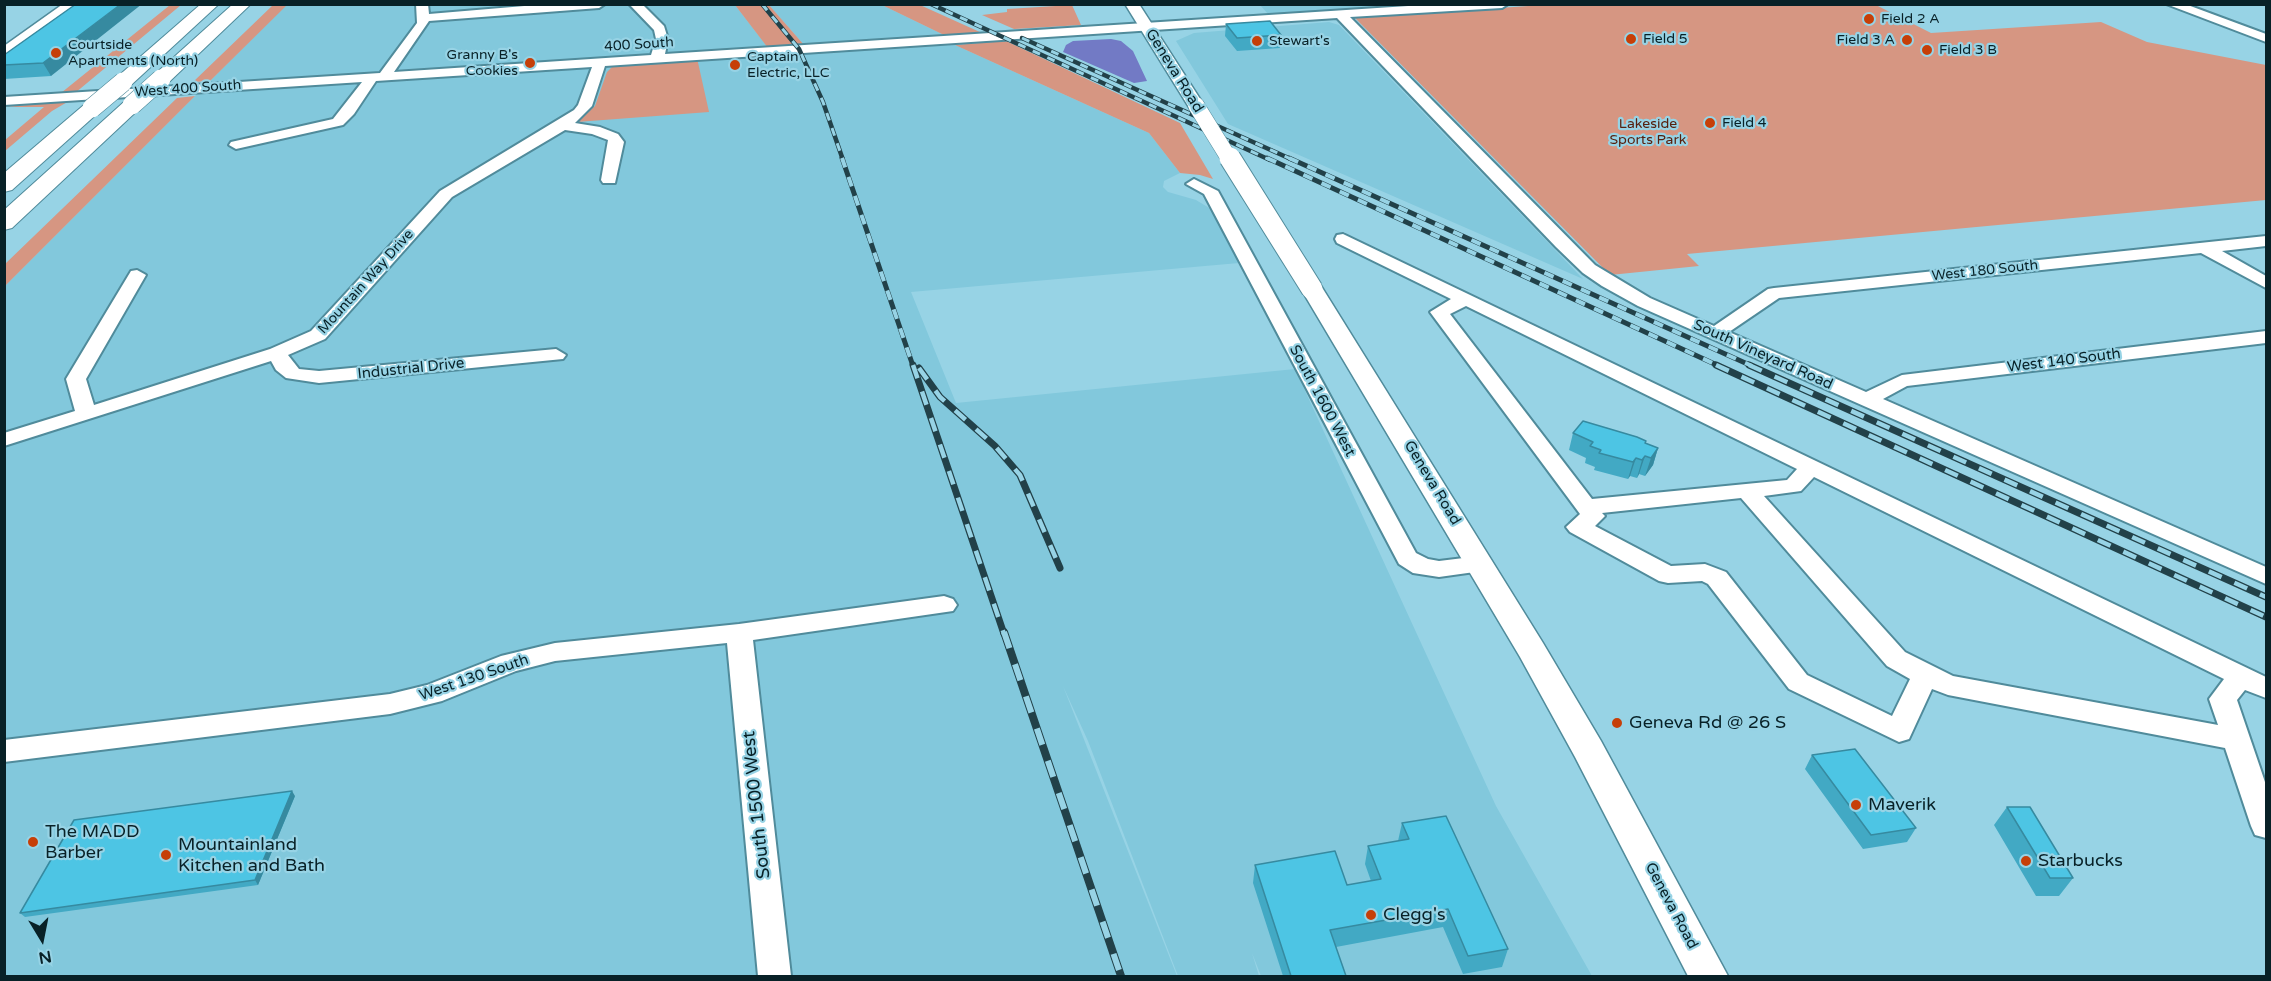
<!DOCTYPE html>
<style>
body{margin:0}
#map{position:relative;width:2271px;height:981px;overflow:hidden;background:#97d3e5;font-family:"Varela Round",sans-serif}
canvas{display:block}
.frame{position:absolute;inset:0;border:6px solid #082127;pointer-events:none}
.north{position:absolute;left:12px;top:909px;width:60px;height:60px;-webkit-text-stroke:4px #97d3e5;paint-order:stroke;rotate:170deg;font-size:16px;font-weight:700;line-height:24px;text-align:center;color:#082127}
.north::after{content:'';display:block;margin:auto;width:21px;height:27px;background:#082127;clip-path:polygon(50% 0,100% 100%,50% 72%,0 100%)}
</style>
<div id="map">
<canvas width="2271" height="981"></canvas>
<div class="frame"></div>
<div class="north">N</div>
</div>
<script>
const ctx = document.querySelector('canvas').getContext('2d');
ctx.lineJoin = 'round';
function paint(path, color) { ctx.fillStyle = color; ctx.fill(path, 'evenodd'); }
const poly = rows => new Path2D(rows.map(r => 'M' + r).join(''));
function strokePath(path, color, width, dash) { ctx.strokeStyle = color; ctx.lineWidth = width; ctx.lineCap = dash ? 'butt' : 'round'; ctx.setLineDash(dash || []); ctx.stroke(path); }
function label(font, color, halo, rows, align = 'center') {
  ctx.font = font + ' "Varela Round",sans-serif'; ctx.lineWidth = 4.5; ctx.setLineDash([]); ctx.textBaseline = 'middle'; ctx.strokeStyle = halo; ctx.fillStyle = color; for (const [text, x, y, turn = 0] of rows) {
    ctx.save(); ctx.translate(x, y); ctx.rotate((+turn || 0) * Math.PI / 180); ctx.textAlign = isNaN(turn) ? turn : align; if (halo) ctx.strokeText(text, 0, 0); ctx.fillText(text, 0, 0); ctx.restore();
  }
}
paint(poly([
 [287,4,735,5,773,54,955,45,1149,133,1180,173,1164,181,1163,187,1168,192,1196,200,1211,209,1239,263,911,292,956,403,1295,369,1496,806,1592,976,1261,976,1252,953,1259,976,1178,976,1088,741,1063,686,1177,976,5,976,5,286],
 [769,5,882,5,944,35,805,46],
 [1260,5,1429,5,1268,14],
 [1329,22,1339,25,1583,279,1228,124,1176,41,1194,33]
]), '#82c8dc');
paint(poly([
 [1557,4,1874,4,1931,33,2101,22,2147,42,2266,65,2266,200,1687,254,1699,266,1610,275,1355,18],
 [170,5,181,5,75,93,61,93],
 [273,5,287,5,210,81,193,82],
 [735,5,769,5,805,46,768,48],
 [882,5,920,5,982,33,944,35],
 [1072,5,1081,25,1014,29,982,15,1007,12,1007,9],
 [1006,41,1180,123,1213,179,1200,175,1180,173,1149,133,955,45],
 [697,58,709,112,577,122,595,106,607,72,612,67],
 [195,96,5,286,5,264,177,98],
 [69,101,52,111,5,151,5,140,44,107,6,107]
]), '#d69682');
paint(poly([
 [1111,39,1121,41,1133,51,1147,81,1134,83,1063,52,1066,45,1073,41]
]), '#727ac5');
const minor = poly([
 [416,4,428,4,429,14,548,4,605,4,599,8,429,21,394,72,651,55,656,39,654,30,629,4,642,4,664,26,668,39,665,54,1439,4,1508,4,1502,8,1350,17,1595,265,1650,298,1714,326,1768,289,1774,288,2266,236,2266,246,2222,251,2266,276,2266,288,2201,253,1779,298,1729,332,1866,392,1902,375,2266,331,2266,343,1907,386,1883,399,2266,567,2266,584,1638,306,1602,286,1583,273,1556,247,1337,18,605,66,592,106,575,123,600,127,618,134,624,142,615,183,603,183,601,180,608,140,592,134,565,130,452,197,325,339,288,355,299,369,319,371,556,349,566,355,563,359,319,383,286,378,276,370,271,361,4,446,4,433,75,411,66,379,131,271,137,270,146,275,86,379,94,405,270,349,311,331,440,191,574,110,578,105,592,67,376,81,354,114,343,125,236,149,229,145,231,142,333,119,362,82,4,105,4,97,380,73,417,23,416,4],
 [2166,4,2185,4,2266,34,2266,42,2166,4],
 [1194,179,1218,191,1416,553,1428,559,1439,561,1480,556,1489,558,1492,564,1489,570,1439,577,1413,573,1399,564,1204,194,1186,184,1194,179],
 [1343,234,2266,677,2266,698,2245,690,2237,700,2266,785,2266,838,2255,835,2251,826,2225,748,1948,695,1932,689,1909,739,1899,742,1789,689,1708,584,1702,581,1668,583,1659,581,1570,532,1566,527,1580,514,1430,312,1451,299,1337,243,1335,239,1337,235,1343,234],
 [1466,306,1797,469,1787,480,1592,499,1450,314,1466,306],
 [1814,477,2224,679,2209,699,2218,725,1953,676,1905,652,1764,496,1801,491,1814,477],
 [1741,498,1887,666,1910,679,1892,716,1807,675,1726,572,1705,564,1671,566,1595,526,1605,516,1602,513,1741,498],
 [944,596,953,599,957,605,953,611,753,640,791,976,758,976,727,643,555,661,516,671,442,701,390,714,4,762,4,740,390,694,427,685,501,656,555,643,739,624,944,596]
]);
const major = poly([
 [63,4,80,4,4,58,4,46,63,4],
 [1125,4,1139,4,1204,105,1202,109,1190,109,1125,4],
 [1312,282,1320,284,1323,289,1543,643,1601,741,1728,976,1688,976,1575,757,1520,657,1301,289,1304,284,1312,282]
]);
const highway = poly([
 [201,4,219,4,130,86,116,86,114,82,116,78,201,4],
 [233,4,251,4,168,83,154,83,152,79,154,75,233,4],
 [132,99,139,101,142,105,139,109,12,228,4,230,4,210,125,101,132,99],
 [92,102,99,104,102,108,99,112,12,190,4,192,4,173,85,104,92,102]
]);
strokePath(minor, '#508b9b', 4);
strokePath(major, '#508b9b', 3);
strokePath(highway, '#508b9b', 2);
paint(minor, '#fff');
paint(major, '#fff');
paint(highway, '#fff');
const railFar3 = poly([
 [762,4,799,49,823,102,843,160],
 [931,4,1270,160],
 [1022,38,1293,160]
]);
const railFar2 = poly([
 [842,158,913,366],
 [1267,158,1719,366],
 [1289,158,1752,366]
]);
const railFar1 = poly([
 [913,365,1004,634],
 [1716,365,2266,617],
 [1749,365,2266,597],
 [919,368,940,397,995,446,1020,475,1060,568]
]);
const rail = poly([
 [1004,632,1121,976]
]);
strokePath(railFar3, '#224149', 4.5);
strokePath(railFar2, '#224149', 5);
strokePath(railFar1, '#224149', 7);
strokePath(rail, '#224149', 8);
strokePath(railFar3, '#97d3e5', 3, [8]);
strokePath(railFar2, '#97d3e5', 4, [10]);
strokePath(railFar1, '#97d3e5', 4.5, [14]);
strokePath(rail, '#97d3e5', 6, [17]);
const majorBridgeFar1 = poly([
 [1196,105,1230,160]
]);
const majorBridge = poly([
 [1230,158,1312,289]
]);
const highwayBridge = poly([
 [132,105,161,79],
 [92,108,123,82]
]);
strokePath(majorBridgeFar1, '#508b9b', 17, []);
strokePath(majorBridge, '#508b9b', 23, []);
strokePath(highwayBridge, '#508b9b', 20, []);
strokePath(majorBridgeFar1, '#fff', 16);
strokePath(majorBridge, '#fff', 21);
strokePath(highwayBridge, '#fff', 19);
paint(poly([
 [76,4,51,76,4,79,4,55],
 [1226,24,1281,35,1280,48,1237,51,1225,36],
 [1573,433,1646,441,1645,443,1658,448,1653,465,1645,476,1639,474,1637,478,1630,476,1628,479,1594,470,1595,467,1585,463,1586,458,1569,450],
 [1812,755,1916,828,1907,842,1863,849,1805,769],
 [295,796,258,885,25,917,20,913],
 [2007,807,2073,878,2059,896,2036,896,1994,825],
 [1402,823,1508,949,1502,967,1463,974,1443,927,1336,947,1346,976,1283,976,1253,883,1255,865,1347,885,1371,881,1365,864,1368,846,1398,841]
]), '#42a9c4');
paint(poly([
 [121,4,142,4,51,76,43,63],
 [1658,448,1653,465,1645,476,1651,458],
 [1645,456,1639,474,1637,478,1642,460],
 [1636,458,1630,476,1628,479,1633,462],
 [292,791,295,796,258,885,255,880]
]), '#368aa0');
const building = poly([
 [76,4,121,4,43,63,4,65,4,55,76,4],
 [1270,21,1281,35,1237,38,1226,24,1270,21],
 [1583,421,1637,437,1646,441,1645,443,1658,448,1651,458,1645,456,1642,460,1636,458,1633,462,1599,453,1601,450,1590,446,1593,442,1573,433,1583,421],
 [1855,749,1916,828,1871,835,1812,755,1855,749],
 [292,791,255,880,20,913,74,820,292,791],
 [2007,807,2030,807,2073,878,2050,878,2007,807],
 [1446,816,1508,949,1468,956,1448,909,1330,930,1346,976,1291,976,1255,865,1335,851,1347,885,1381,879,1368,846,1409,839,1402,823,1446,816]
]);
paint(building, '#4dc5e4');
strokePath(building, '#368aa0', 1.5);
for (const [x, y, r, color] of [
 [1869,19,6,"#c63f08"],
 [1631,39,6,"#c63f08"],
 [1907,40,6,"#c63f08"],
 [1257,41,6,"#c63f08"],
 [1927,50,6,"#c63f08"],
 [56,53,6,"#c63f08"],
 [530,63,6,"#c63f08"],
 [735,65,6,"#c63f08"],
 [1710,123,6,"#c63f08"],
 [1617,723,6,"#c63f08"],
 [1856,805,6,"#c63f08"],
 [33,842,6,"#c63f08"],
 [166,855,6,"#c63f08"],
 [2026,861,6,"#c63f08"],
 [1371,915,6,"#c63f08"]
]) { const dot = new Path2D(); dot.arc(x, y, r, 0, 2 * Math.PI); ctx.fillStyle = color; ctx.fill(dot); strokePath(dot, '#97d3e5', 2); }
label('14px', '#082127', '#97d3e5', [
 ["Field 2 A",1881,19],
 ["Field 5",1643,39],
 ["Field 3 A",1895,40,"right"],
 ["Stewart's",1269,41],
 ["Courtside",68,45],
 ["Apartments (North)",68,61],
 ["Field 3 B",1939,50],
 ["Granny B's",518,55,"right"],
 ["Cookies",518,71,"right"],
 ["Captain",747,57],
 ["Electric, LLC",747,73],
 ["Field 4",1722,123]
], 'left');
label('14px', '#082127', '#97d3e5', [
 ["400 South",639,45,-4],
 ["West 400 South",188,89,-4],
 ["West 180 South",1985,271,-6],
 ["Mountain Way Drive",366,282,-48]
]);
label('14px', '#57200e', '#97d3e5', [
 ["Lakeside",1648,124],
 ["Sports Park",1648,140]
]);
label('15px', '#082127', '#97d3e5', [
 ["Geneva Road",1174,71,58],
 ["South Vineyard Road",1763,355,24],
 ["West 140 South",2064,361,-7],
 ["Industrial Drive",411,369,-6],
 ["South 1600 West",1322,401,62],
 ["Geneva Road",1432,483,59],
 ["West 130 South",474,678,-19],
 ["Geneva Road",1671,906,62]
]);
label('18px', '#082127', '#97d3e5', [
 ["Geneva Rd @ 26 S",1629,723],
 ["Maverik",1868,805],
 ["The MADD",45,832],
 ["Barber",45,853],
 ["Mountainland",178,845],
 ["Kitchen and Bath",178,866],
 ["Starbucks",2038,861],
 ["Clegg's",1383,915]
], 'left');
label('18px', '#082127', '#97d3e5', [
 ["South 1500 West",757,805,-96]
]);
</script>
